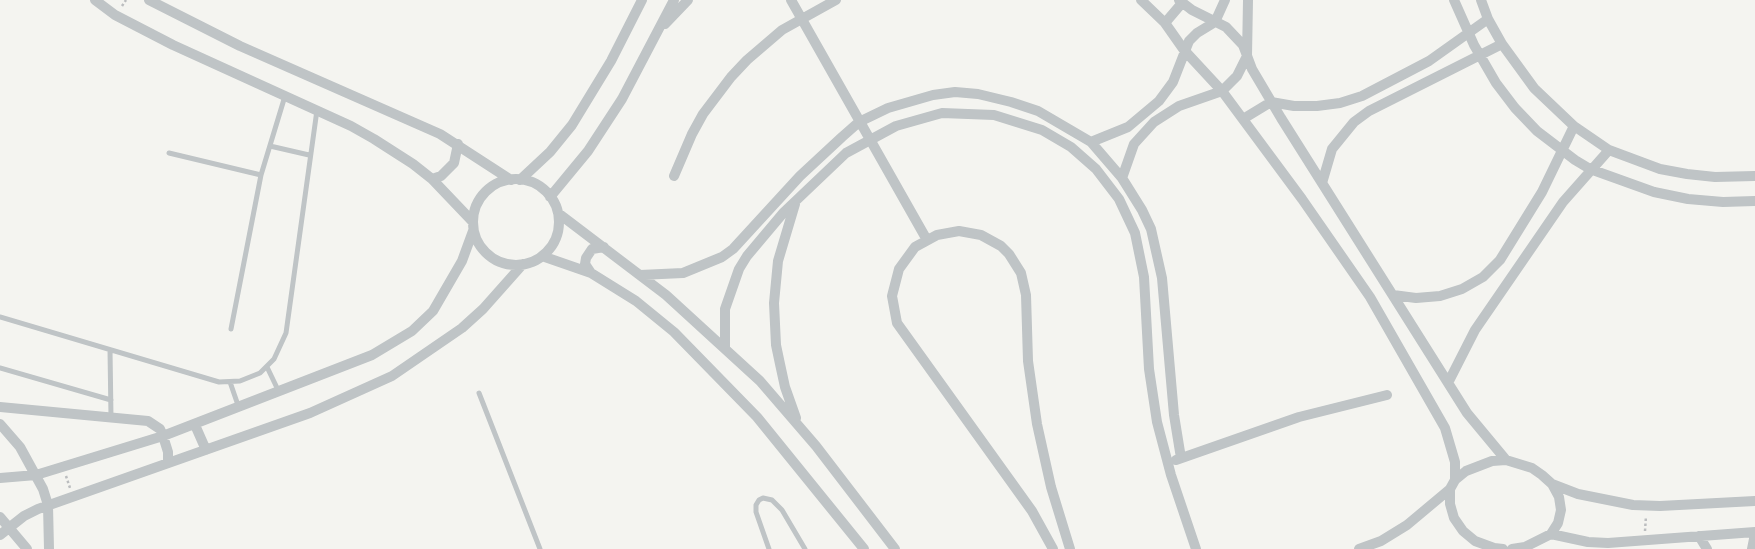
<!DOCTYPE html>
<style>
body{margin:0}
canvas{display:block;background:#f4f4f0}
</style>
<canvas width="1755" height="549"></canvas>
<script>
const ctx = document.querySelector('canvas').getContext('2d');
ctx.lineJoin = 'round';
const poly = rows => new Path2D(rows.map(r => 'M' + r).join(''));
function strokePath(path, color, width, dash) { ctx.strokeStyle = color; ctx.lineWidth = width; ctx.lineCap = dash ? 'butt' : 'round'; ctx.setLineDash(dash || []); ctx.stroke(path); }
strokePath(poly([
 [122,6,126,0],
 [66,476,70,488],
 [1645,531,1646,516]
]), '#bbbdbf', 2.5, [2.5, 2.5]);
strokePath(poly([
 [270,146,309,155],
 [169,153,261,175],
 [0,317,219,382,240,381,260,373,274,359,286,333,317,110],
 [231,329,261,175,285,96],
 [110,350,111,417],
 [267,367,279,392],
 [0,368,111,400],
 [230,382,239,408],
 [479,393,540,549],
 [769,549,756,512,756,505,759,500,763,498,772,500,782,510,805,549]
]), '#bfc4c6', 5);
strokePath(poly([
 [95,0,115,15,173,45,351,126,374,139,413,164,432,179,473,222],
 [149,0,240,46,440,134,511,180],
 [791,0,927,240],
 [1141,0,1165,23,1184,50,1222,91,1302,199,1370,297,1445,428,1455,462,1455,480],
 [1179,0,1192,10,1226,27,1243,45,1252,69,1281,118,1467,413,1506,460],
 [1454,0,1474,45,1496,83,1515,108,1537,131,1575,160,1590,169,1654,192,1688,199,1723,202,1755,201],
 [1481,0,1488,19,1502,44,1534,88,1574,126,1609,150,1660,169,1687,174,1715,177,1755,176],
 [1165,23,1182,3],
 [665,24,688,0],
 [1243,119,1271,102,1294,106,1317,106,1340,103,1362,96,1429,61,1488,19],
 [1091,142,1128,127,1159,101,1173,82,1189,41,1197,33,1215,22,1225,0],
 [674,176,692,134,703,114,731,77,747,60,782,30,836,0],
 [1122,178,1134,144,1154,122,1179,106,1222,91,1237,76,1247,56,1248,0],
 [432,179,441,176,454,163,458,144],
 '473 222a43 43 0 1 1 86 0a43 43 0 1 1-86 0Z',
 [520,180,550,152,572,125,611,61,642,0],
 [1322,183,1332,149,1354,122,1369,111,1502,44],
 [550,197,588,151,622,99,674,0],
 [795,204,778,261,774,303,776,345,780,364,785,387,796,418],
 [558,213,666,295,760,381,816,446,895,549],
 [542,256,591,273,636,301,674,332,757,417,864,549],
 [591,273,585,264,586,258,592,249,604,247],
 [640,275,683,273,722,257,733,249,800,176,842,137,859,122,888,108,933,95,955,92,978,94,1011,102,1038,111,1091,142,1122,178,1142,210,1151,229,1162,278,1174,415,1181,458],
 [1393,295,1416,298,1440,296,1462,289,1483,277,1500,260,1542,192,1574,126],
 [725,348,725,309,739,269,747,256,784,212,846,153,896,126,942,113,994,115,1042,130,1071,147,1096,169,1119,199,1135,233,1144,277,1149,369,1157,422,1171,475,1196,549],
 [1449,381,1475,330,1563,202,1609,150],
 [0,407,148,421,160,429,163,436,168,452,168,463],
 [0,424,20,447,43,489,48,505,49,549],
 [195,425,206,450],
 [1176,460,1299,417,1387,395],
 [0,478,36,475,163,436,372,355,412,331,433,311,462,261,473,231],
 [1552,484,1578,494,1633,505,1660,506,1755,501],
 [1450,489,1450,504,1454,518,1463,531,1475,541,1494,548,1503,549],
 [0,517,27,549],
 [1551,534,1588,542,1608,543,1755,532],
 [0,535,24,516,38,509,310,413,392,376,462,328,483,309,523,264],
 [1699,536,1707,549],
 [1053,549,1032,511,897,323,892,296,899,269,915,247,937,235,959,231,981,235,1001,246,1009,254,1021,273,1026,295,1028,361,1037,424,1051,487,1070,549],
 [1359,549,1381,541,1407,525,1450,489,1455,480,1466,471,1492,461,1506,460,1532,468,1542,475,1552,484,1559,497,1561,510,1558,523,1551,534,1525,547,1512,549],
 [1752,549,1755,534]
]), '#bfc4c6', 10);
</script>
